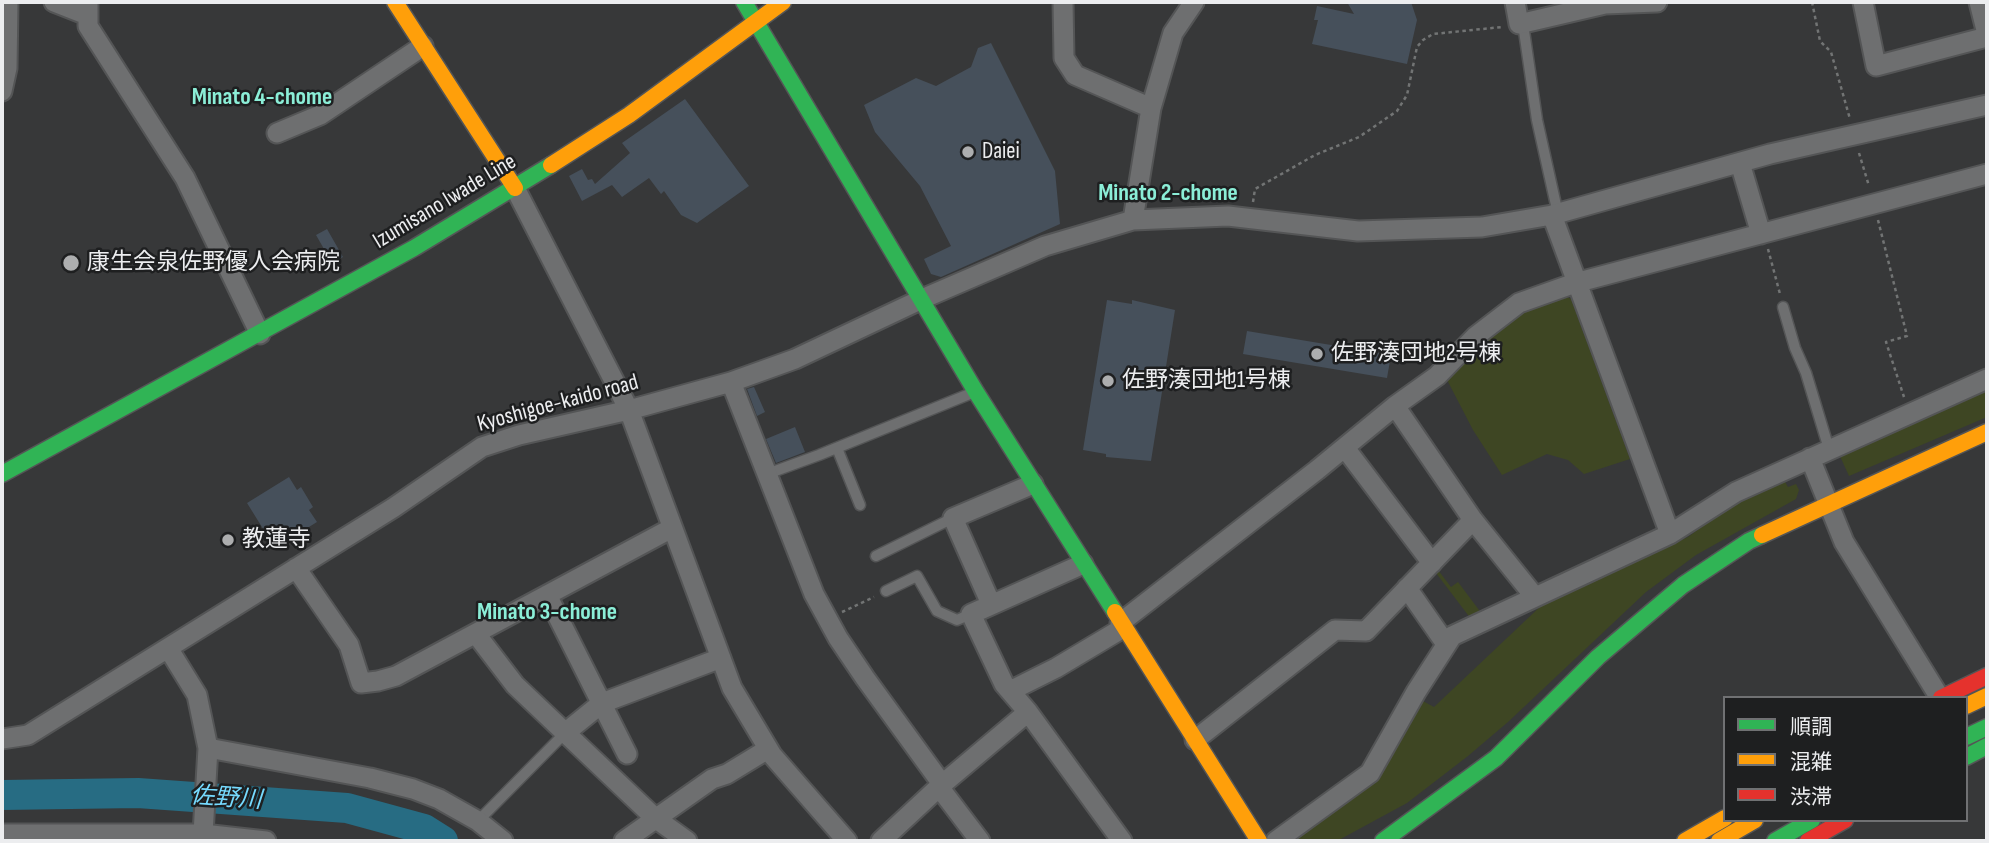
<!DOCTYPE html>
<meta charset="utf-8">
<style>
body{margin:0}
#map{position:relative;width:1989px;height:843px;overflow:hidden;background:#373839;font-family:"Sofia Sans Condensed","Noto Sans JP",sans-serif}
canvas{display:block}
.frame{position:absolute;inset:0;border:4px solid #ecedef;pointer-events:none}
.legend{position:absolute;left:1723px;top:696px;width:245px;height:126px;box-sizing:border-box;background:#1e1f20;border:2px solid #707173;margin:0;padding:9px 12px;list-style:none;font-size:21px;color:#ecedef}
.legend li{display:flex;align-items:center;gap:14px;height:35px}
.legend b{width:35px;border:2px solid #707173}
</style>
<div id="map">
<canvas width="1989" height="843"></canvas>
<div class="frame"></div>
<ul class="legend">
<li><b style="height:9px;background:#30b455"></b>順調</li>
<li><b style="height:9px;background:#ff9f0a"></b>混雑</li>
<li><b style="height:9px;background:#e5322d"></b>渋滞</li>
</ul>
</div>
<script>
const ctx = document.querySelector('canvas').getContext('2d');
ctx.lineJoin = 'round';
function paint(path, color) { ctx.fillStyle = color; ctx.fill(path, 'evenodd'); }
const poly = rows => new Path2D(rows.map(r => 'M' + r).join(''));
function strokePath(path, color, width, dash) { ctx.strokeStyle = color; ctx.lineWidth = width; ctx.lineCap = dash ? 'butt' : 'round'; ctx.setLineDash(dash || []); ctx.stroke(path); }
function label(font, color, halo, rows, align = 'center') {
  ctx.font = font + ' "Sofia Sans Condensed","Noto Sans JP",sans-serif'; ctx.lineWidth = 5; ctx.setLineDash([]); ctx.textBaseline = 'middle'; ctx.strokeStyle = halo; ctx.fillStyle = color; for (const [text, x, y, turn = 0] of rows) {
    ctx.save(); ctx.translate(x, y); ctx.rotate((+turn || 0) * Math.PI / 180); ctx.textAlign = isNaN(turn) ? turn : align; if (halo) ctx.strokeText(text, 0, 0); ctx.fillText(text, 0, 0); ctx.restore();
  }
}
paint(poly([
 [1563,295,1571,299,1630,459,1584,474,1568,460,1547,454,1502,475,1473,430,1445,376,1516,313],
 [1987,390,1987,417,1849,476,1839,454],
 [1783,478,1788,487,1796,484,1799,490,1796,499,1696,555,1646,592,1508,722,1468,756,1407,803,1337,841,1287,841,1372,777,1421,700,1434,707,1544,603,1688,537,1734,503],
 [1435,566,1451,587,1458,582,1482,614,1471,619,1433,569]
]), '#3e4623');
strokePath(poly([
 [2,795,138,793,347,808,424,829,443,841]
]), '#276c83', 30);
paint(poly([
 [1347,2,1411,2,1417,20,1407,64,1312,44,1318,20,1314,20,1317,6,1354,14],
 [991,43,1055,171,1060,224,941,277,931,274,924,259,951,246,920,186,875,132,864,105,916,78,936,86,971,67,978,48],
 [685,99,749,186,697,223,681,215,664,191,661,194,649,178,622,197,612,185,582,201,569,176,582,169,588,180,592,179,595,184,630,153,622,143],
 [327,229,343,257,332,263,316,235],
 [1107,300,1132,304,1132,300,1175,310,1151,461,1106,457,1106,454,1083,450],
 [1247,331,1391,355,1387,378,1243,354],
 [754,387,765,412,757,416,747,389],
 [795,427,805,452,776,463,766,439],
 [289,477,297,490,301,487,313,507,309,510,317,522,275,548,247,503]
]), '#46505b');
const lane = poly([
 [1523,24,1537,120,1558,214],
 [1783,307,1795,348,1806,373,1829,449],
 [837,448,860,505],
 [767,474,819,455,972,393],
 [876,556,953,518],
 [886,591,917,576,937,611,957,620,971,614],
 [478,821,565,733]
]);
const street = poly([
 [54,2,87,15],
 [88,2,88,26,185,178,260,334],
 [1063,2,1064,58,1075,75,1151,108],
 [1515,2,1519,24,1605,4,1657,2],
 [1863,2,1876,66,1987,37],
 [1979,2,1987,34],
 [2,91,7,68,8,2],
 [277,133,320,115,423,46],
 [1740,163,1761,234],
 [515,188,629,410,732,688,772,755,847,841],
 [1552,215,1670,534],
 [1133,220,1151,108,1173,33,1194,2],
 [731,382,814,594,838,638,865,678,942,784],
 [1395,406,1473,520,1535,597],
 [1345,448,1432,563],
 [1810,458,1844,542,1940,698],
 [1083,564,971,614,1004,684,1028,712,1122,841],
 [296,568,349,645,361,683,378,681,396,676,672,528],
 [1407,588,1446,644],
 [547,595,627,754],
 [991,604,953,518,1033,484],
 [1120,623,1317,470,1395,406,1437,376,1476,336,1519,303,1575,283,1987,174],
 [476,634,515,685,655,818,687,841],
 [168,648,197,695,208,748,370,778,413,789,439,799,478,821,503,841],
 [1010,691,1056,668,1123,628],
 [565,733,602,703,721,658],
 [2,739,28,735,393,508,482,447,519,435,629,410,731,382,795,359,922,299,1045,246,1133,220,1228,216,1358,231,1482,227,1552,215,1770,154,1987,105],
 [1195,740,1335,630,1366,631,1473,520],
 [208,748,203,834,266,841],
 [939,787,980,841],
 [2,834,203,834],
 [624,841,712,779,727,774,768,749],
 [881,841,939,787,1028,712],
 [1276,841,1370,773,1416,692,1452,636,1670,534,1736,492,1987,379]
]);
const fast = poly([
 [744,2,976,392,1115,612],
 [2,474,414,248,551,165],
 [1966,737,1987,727],
 [1966,757,1987,746],
 [1383,841,1496,758,1598,657,1683,585,1749,541,1762,535],
 [1775,841,1812,820]
]);
const slow = poly([
 [395,2,515,188],
 [551,165,629,115,783,2],
 [1762,535,1987,432],
 [1115,612,1259,841],
 [1966,706,1987,696],
 [1685,841,1725,818],
 [1719,841,1755,820]
]);
const jam = poly([
 [1941,698,1987,676],
 [1808,841,1845,820]
]);
strokePath(lane, '#545556', 13);
strokePath(street, '#545556', 23);
strokePath(fast, '#545556', 19);
strokePath(slow, '#545556', 19);
strokePath(jam, '#545556', 19);
strokePath(poly([
 [1812,2,1820,41,1831,52,1850,119],
 [1859,153,1869,186],
 [1253,202,1255,189,1315,155,1359,137,1397,111,1407,95,1417,47,1423,40,1433,34,1502,27],
 [1878,220,1907,336,1886,342,1904,397],
 [1768,249,1780,294],
 [842,612,874,597]
]), '#727474', 2.5, [3.5, 3.5]);
strokePath(lane, '#6e6f70', 10);
strokePath(street, '#6e6f70', 19);
strokePath(fast, '#30b455', 16);
strokePath(slow, '#ff9f0a', 16);
strokePath(jam, '#e5322d', 16);
for (const [x, y, r, color] of [
 [968,152,7,"#adaeaf"],
 [71,263,9,"#adaeaf"],
 [1317,354,7,"#adaeaf"],
 [1108,381,7,"#adaeaf"],
 [228,540,7,"#adaeaf"]
]) { const dot = new Path2D(); dot.arc(x, y, r, 0, 2 * Math.PI); ctx.fillStyle = color; ctx.fill(dot); strokePath(dot, '#1e1f20', 2.5); }
label('23px', '#ecedef', '#1e1f20', [
 ["Daiei",982,152],
 ["康生会泉佐野優人会病院",87,263],
 ["佐野湊団地2号棟",1331,354],
 ["佐野湊団地1号棟",1122,381],
 ["教蓮寺",242,540]
], 'left');
label('23px', '#ecedef', '#1e1f20', [
 ["Izumisano Iwade Line",445,202,-31],
 ["Kyoshigoe-kaido road",558,404,-15]
]);
label('bold 24px', '#8beed7', '#1e1f20', [
 ["Minato 4-chome",262,98],
 ["Minato 2-chome",1168,194],
 ["Minato 3-chome",547,613]
]);
label('italic 24px', '#76dbff', '#1e1f20', [
 ["佐野川",226,799,4]
]);
</script>
